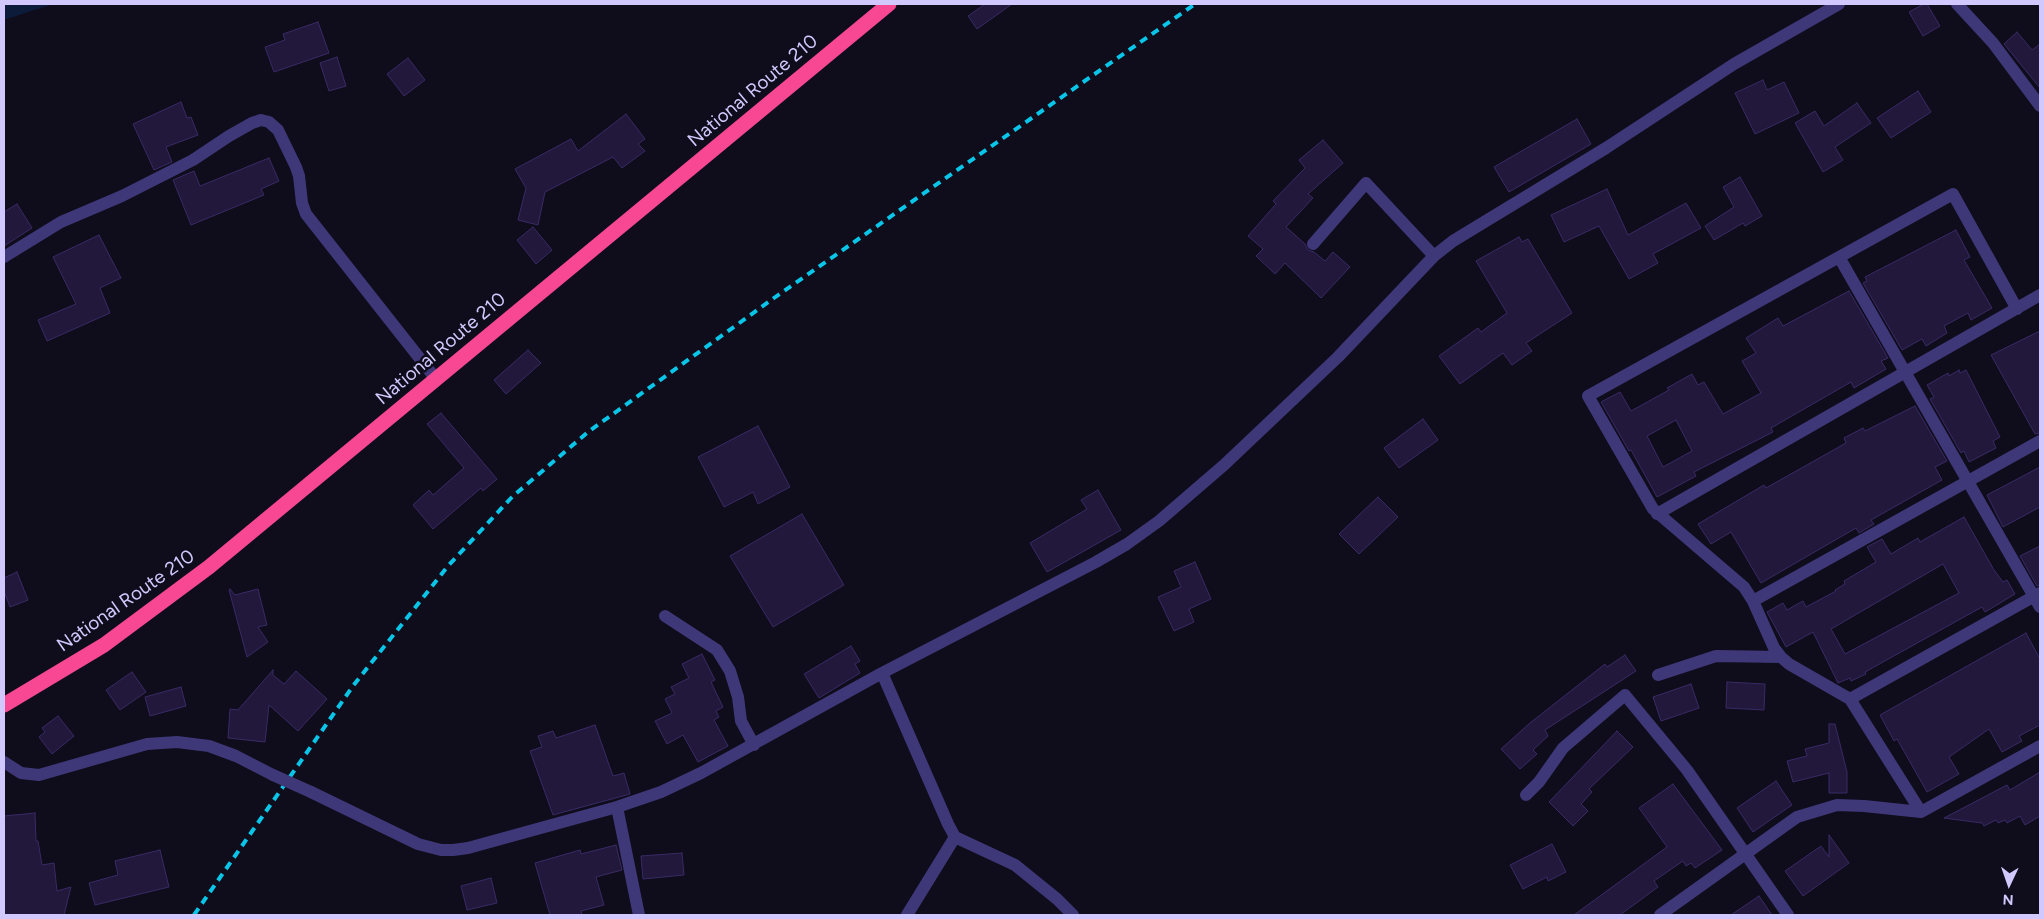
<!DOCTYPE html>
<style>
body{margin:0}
#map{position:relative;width:2044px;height:919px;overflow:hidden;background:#0f0c1b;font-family:Figtree,sans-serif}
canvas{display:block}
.frame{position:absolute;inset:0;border:5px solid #d1c8fd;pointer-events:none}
.north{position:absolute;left:1984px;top:859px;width:50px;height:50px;-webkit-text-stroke:4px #0f0c1b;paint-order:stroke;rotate:183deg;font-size:14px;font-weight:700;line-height:20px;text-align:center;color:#d1c8fd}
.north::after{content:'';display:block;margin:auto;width:18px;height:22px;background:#d1c8fd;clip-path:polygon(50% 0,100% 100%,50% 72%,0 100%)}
</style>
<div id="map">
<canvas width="2044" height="919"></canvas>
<div class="frame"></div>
<div class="north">N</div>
</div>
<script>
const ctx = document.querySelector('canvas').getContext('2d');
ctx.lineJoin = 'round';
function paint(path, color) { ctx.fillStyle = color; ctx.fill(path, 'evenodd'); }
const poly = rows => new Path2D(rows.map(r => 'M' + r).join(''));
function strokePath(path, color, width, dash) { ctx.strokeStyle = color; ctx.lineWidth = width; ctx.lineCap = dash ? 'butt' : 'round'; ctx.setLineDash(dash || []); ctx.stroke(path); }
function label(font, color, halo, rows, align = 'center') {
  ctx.font = font + ' Figtree,sans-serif'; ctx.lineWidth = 5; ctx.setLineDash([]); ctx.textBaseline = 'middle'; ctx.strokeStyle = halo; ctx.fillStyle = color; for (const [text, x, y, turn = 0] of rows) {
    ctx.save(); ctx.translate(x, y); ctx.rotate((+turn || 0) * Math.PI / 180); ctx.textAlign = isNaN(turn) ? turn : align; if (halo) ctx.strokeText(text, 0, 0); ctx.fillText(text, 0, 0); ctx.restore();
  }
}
paint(poly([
 [4,4,53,4,4,20]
]), '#0c1b3a');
const building = poly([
 [985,4,1012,4,977,29,968,16,985,4],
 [1924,4,1927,4,1940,26,1923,36,1909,12,1924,4],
 [318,22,329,53,274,72,265,47,285,40,283,34,318,22],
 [2017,32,2032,50,2040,44,2040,88,2004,44,2017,32],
 [337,57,346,86,329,91,320,63,337,57],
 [408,58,425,80,404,96,387,74,408,58],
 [1763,80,1767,90,1784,82,1799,113,1755,134,1735,93,1763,80],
 [1918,91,1931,112,1891,138,1877,118,1918,91],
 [181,102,187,118,191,117,198,135,166,147,172,162,154,170,133,124,181,102],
 [1857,103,1871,123,1835,147,1843,160,1823,172,1795,123,1815,111,1824,126,1857,103],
 [626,114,645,139,638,144,645,151,622,168,613,157,545,192,538,225,518,220,526,188,515,169,571,139,578,151,626,114],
 [1577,119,1591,144,1509,192,1494,167,1577,119],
 [1323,140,1343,163,1308,194,1313,198,1286,227,1305,244,1308,250,1314,252,1325,261,1333,252,1350,267,1321,298,1285,263,1275,274,1256,256,1263,249,1248,236,1276,204,1273,201,1305,168,1299,160,1323,140],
 [269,158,279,181,261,189,264,195,191,225,173,180,194,171,200,186,269,158],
 [1740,177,1762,216,1745,226,1743,223,1714,240,1705,226,1734,207,1723,187,1740,177],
 [1607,189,1628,235,1686,203,1701,228,1653,254,1658,263,1629,279,1599,226,1564,242,1551,215,1607,189],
 [17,204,32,228,4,246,4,212,17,204],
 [533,227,552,250,536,264,517,240,533,227],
 [1956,230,1970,257,1964,260,1992,308,1971,320,1968,313,1944,326,1947,333,1926,346,1922,339,1902,350,1863,283,1867,281,1865,277,1956,230],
 [99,235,121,278,100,288,110,313,47,341,38,320,76,304,53,257,99,235],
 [1519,237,1522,242,1528,239,1572,313,1526,343,1532,351,1512,365,1503,353,1460,384,1439,356,1478,328,1481,332,1507,313,1476,261,1519,237],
 [1849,291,1888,358,1881,361,1886,369,1854,388,1851,382,1771,428,1773,432,1694,472,1696,476,1657,497,1631,450,1629,451,1601,402,1620,392,1631,411,1669,390,1667,388,1692,374,1698,385,1704,382,1723,414,1761,393,1742,361,1756,353,1746,338,1778,318,1783,326,1849,291],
 [1676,420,1692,451,1663,467,1647,436,1676,420],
 [2040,331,2040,433,2035,434,1991,355,2040,331],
 [528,350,541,363,506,394,494,380,528,350],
 [1959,370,1960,373,1966,370,2000,437,1993,441,1996,448,1969,462,1964,451,1961,453,1930,399,1934,397,1927,385,1948,373,1949,376,1959,370],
 [1915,406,1947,461,1935,467,1942,480,1871,520,1874,524,1859,533,1856,528,1761,583,1731,532,1711,544,1698,524,1764,485,1766,488,1846,443,1844,438,1863,428,1865,431,1915,406],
 [441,413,497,479,483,491,481,488,433,529,413,505,429,490,433,495,464,468,427,424,441,413],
 [1423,419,1438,440,1399,468,1384,448,1423,419],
 [758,426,790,487,758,504,753,492,724,507,698,457,758,426],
 [2040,467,2040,507,2003,527,1987,495,2040,467],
 [1098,490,1121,530,1047,572,1030,543,1087,509,1081,500,1098,490],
 [1378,497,1398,517,1359,554,1339,534,1378,497],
 [802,514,844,585,773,627,730,556,802,514],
 [1964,517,1994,570,2003,582,2007,580,2015,594,1985,612,1982,607,1865,672,1866,674,1851,681,1850,678,1838,683,1813,632,1786,647,1767,612,1783,603,1787,610,1803,601,1806,607,1836,591,1835,590,1845,584,1844,581,1876,562,1867,547,1882,539,1891,554,1918,538,1920,542,1964,517],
 [1943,564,1959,593,1845,654,1831,629,1943,564],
 [2040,546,2040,585,2037,586,2020,556,2040,546],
 [1195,562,1211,599,1189,609,1194,622,1174,631,1158,597,1181,587,1174,571,1195,562],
 [17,572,28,600,10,607,4,591,4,578,17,572],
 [230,589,235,595,258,589,267,625,258,627,268,642,247,657,229,590,230,589],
 [2026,633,2040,659,2040,725,2019,736,2022,741,2002,752,1989,729,1949,757,1959,774,1927,792,1897,739,1894,741,1880,715,2026,633],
 [851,646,860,661,855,664,860,673,819,698,804,674,851,646],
 [702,654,715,680,711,682,723,707,716,711,719,717,714,720,728,746,698,762,683,735,667,744,655,721,672,713,665,699,675,694,671,687,689,678,682,664,702,654],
 [1625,655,1636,671,1545,730,1548,736,1533,750,1537,754,1520,769,1501,749,1530,723,1605,664,1607,667,1625,655],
 [273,670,273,675,284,684,296,671,327,699,298,731,269,705,265,742,228,738,230,709,238,710,273,670],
 [132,672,146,692,120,710,106,690,132,672],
 [1727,682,1765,684,1764,710,1726,708,1727,682],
 [1691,684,1699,708,1661,721,1653,697,1691,684],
 [181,687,186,706,150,716,145,697,181,687],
 [58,716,74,736,52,754,39,737,45,732,42,728,58,716],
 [1829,724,1835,724,1847,772,1847,793,1829,793,1829,773,1793,782,1787,761,1807,756,1805,749,1829,743,1829,724],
 [595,725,613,776,624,773,630,794,553,815,530,751,542,747,538,736,553,731,556,738,595,725],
 [1617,731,1633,747,1589,789,1592,792,1581,804,1588,811,1573,826,1549,802,1617,731],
 [2040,772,2040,816,2025,825,2020,816,2007,823,2005,820,1998,823,1996,820,1984,826,1982,823,1944,818,2007,785,2010,790,2040,772],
 [1776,781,1792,805,1753,832,1737,808,1776,781],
 [1673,784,1722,850,1695,868,1691,863,1686,866,1683,861,1654,881,1658,887,1620,915,1574,915,1667,847,1639,808,1673,784],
 [35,813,36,841,38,841,42,865,54,863,57,891,71,887,64,915,4,915,4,816,35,813],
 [1829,835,1849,863,1803,896,1785,871,1821,846,1829,857,1829,835],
 [1552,844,1566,872,1548,881,1547,877,1523,889,1510,865,1552,844],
 [616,845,622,870,596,877,604,905,581,911,582,915,550,915,535,863,580,850,581,854,616,845],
 [160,850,169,887,95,905,89,883,118,875,115,861,160,850],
 [682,853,684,875,643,879,641,856,682,853],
 [491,878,497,903,467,910,461,886,491,878],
 [1759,896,1772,915,1731,915,1759,896]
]);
paint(building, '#21183b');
strokePath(building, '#3a2b66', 1);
strokePath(poly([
 [1957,4,1993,43,2040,106],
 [1313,244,1366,183,1434,256],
 [4,257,61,222,122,196,193,160,229,136,252,123,261,120,269,122,278,130,296,167,299,176,302,203,306,214,436,379],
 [1839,257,2040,607],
 [1657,514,2040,295],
 [1753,601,2040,441],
 [665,616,717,650,730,671,738,697,741,721,754,745],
 [882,673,948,824,955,837,1015,865,1057,899,1073,915],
 [1658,675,1716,656,1781,657],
 [1850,699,2040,593],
 [4,762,21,773,39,775,147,744,177,742,209,746,236,756,273,775],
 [311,792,418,844,441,850,453,850,468,848,617,807,661,792,701,773,882,673,1096,562,1127,544,1159,521,1224,465,1338,357,1434,256,1453,241,1606,148,1734,64,1839,4],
 [1526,795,1539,782,1563,748,1625,695,1687,770,1788,915],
 [617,807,639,915],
 [1921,812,1850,699,1789,664,1781,657,1774,648,1753,601,1744,587,1653,509,1588,396,1953,194,2017,309],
 [907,915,955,837],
 [1660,915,1797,817,1837,805,1864,806,1921,812,2040,746]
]), '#3e3879', 12);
strokePath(poly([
 [4,705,104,645,209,567,889,4]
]), '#f84893', 15);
strokePath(poly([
 [194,915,353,686,448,566,512,497,588,432,774,298,1195,4]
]), '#09c5e8', 4, [8, 6]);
strokePath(poly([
 [273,775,311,792]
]), '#3e3879', 12);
label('19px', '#d1c8fd', '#0f0c1b', [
 ["National Route 210",753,91,-40],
 ["National Route 210",441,349,-40],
 ["National Route 210",126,601,-35]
]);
</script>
